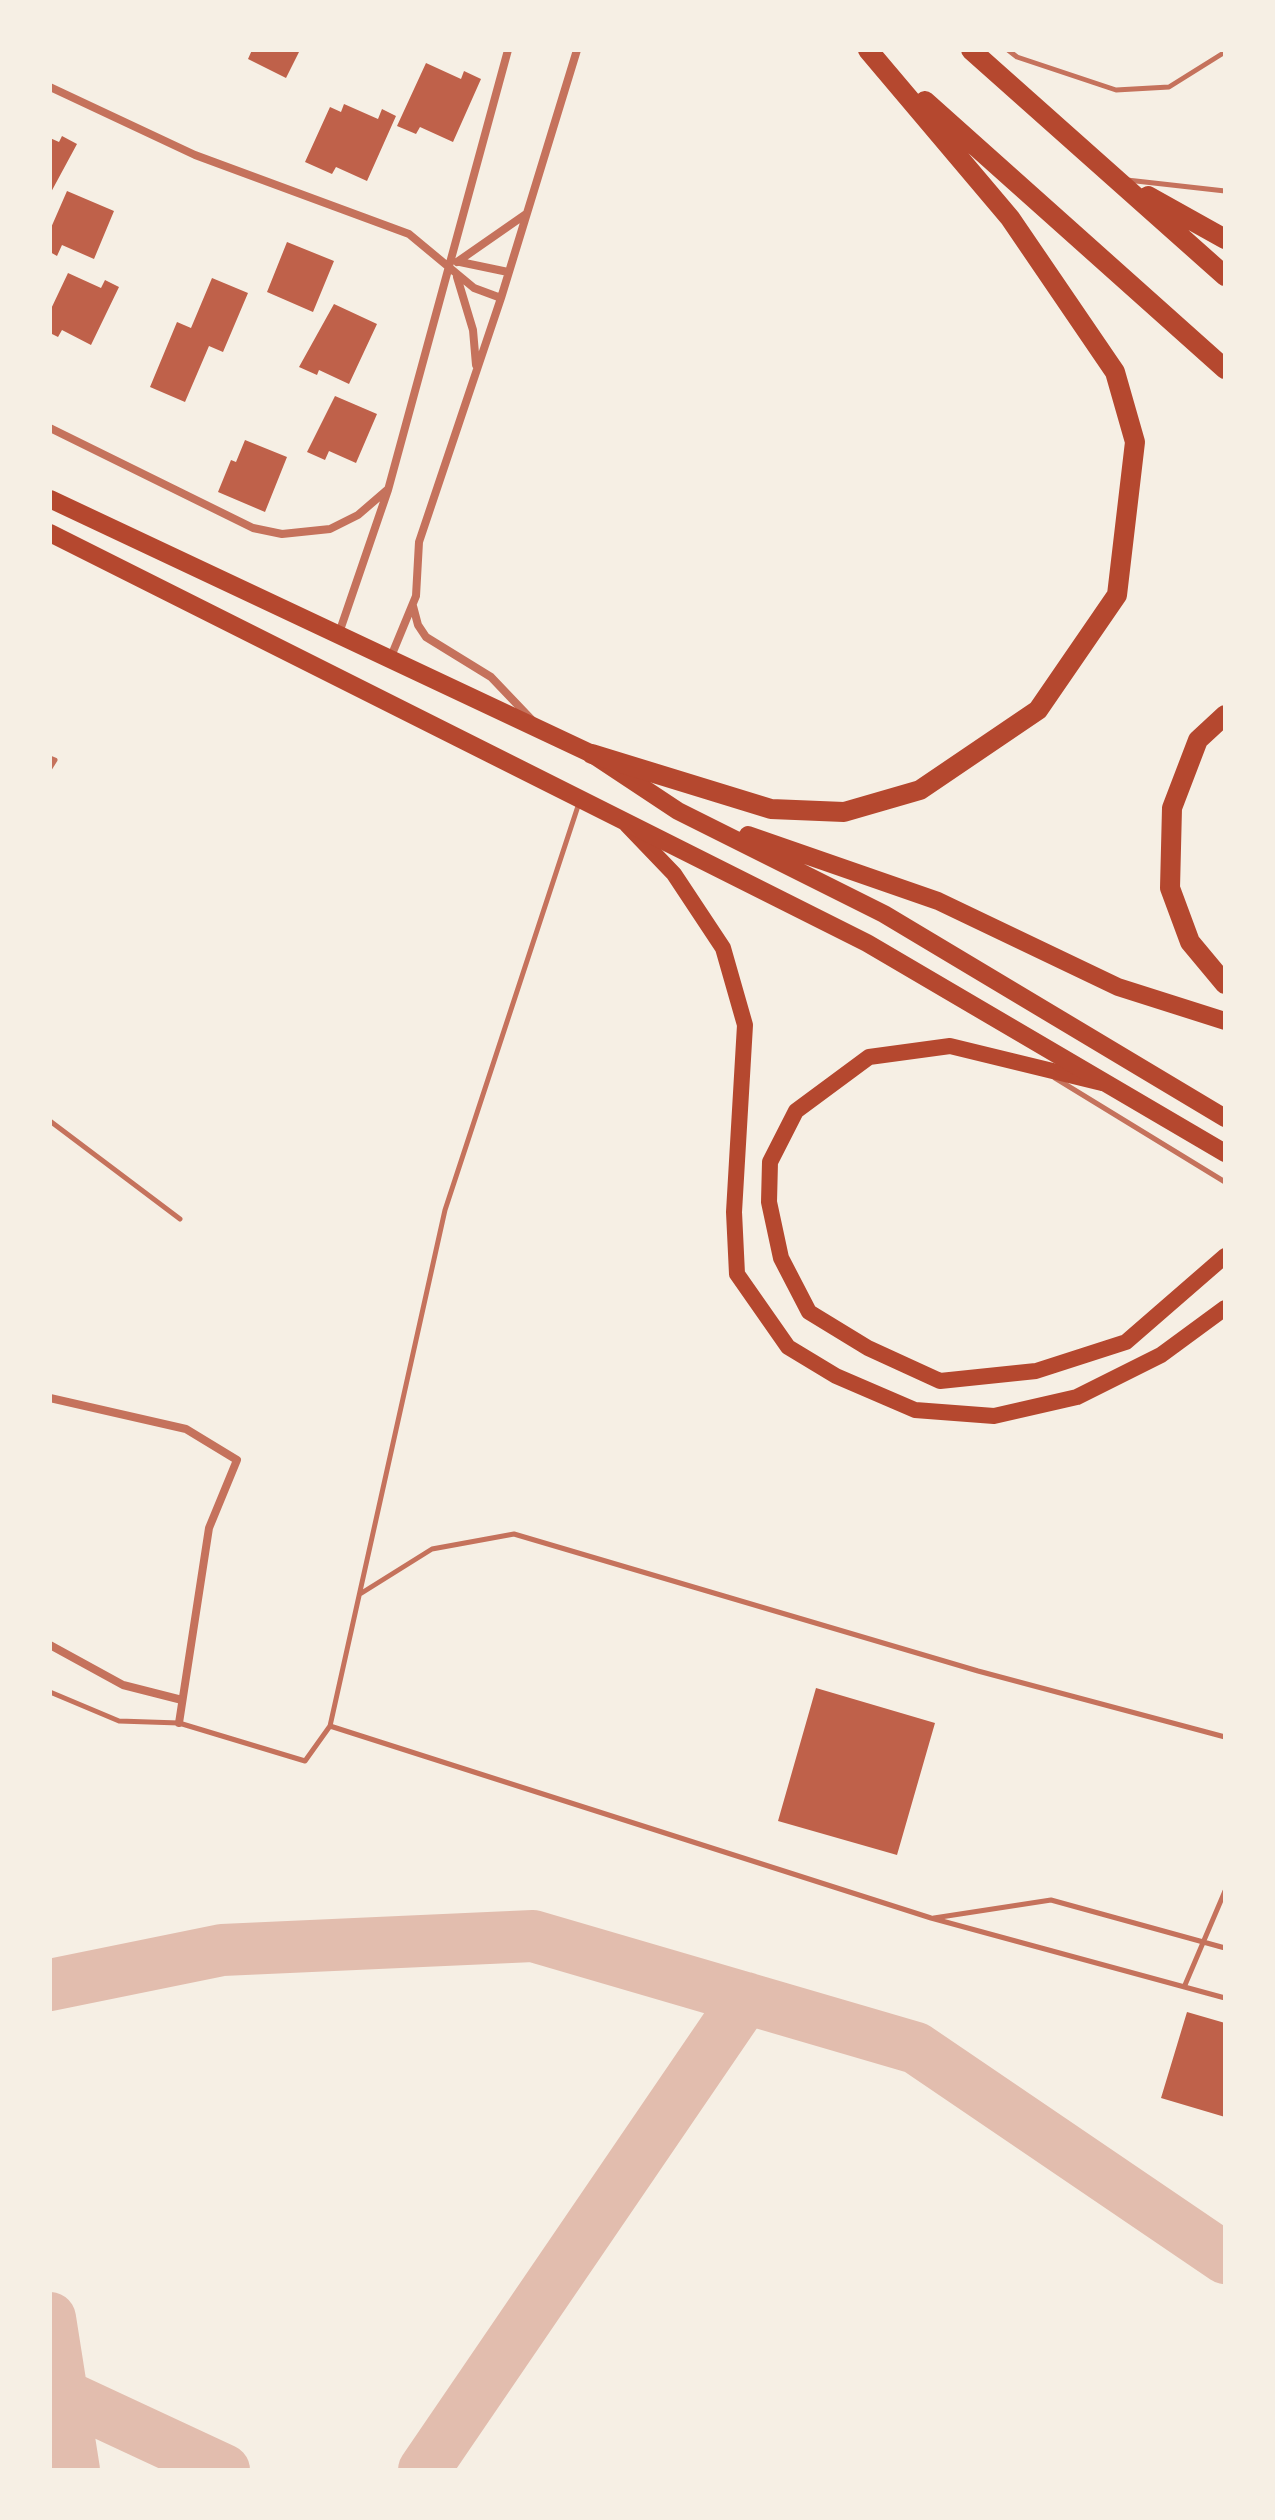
<!DOCTYPE html>
<style>
body{margin:0}
#map{position:relative;width:1275px;height:2520px;overflow:hidden;background:#f6efe4;font-family:"DM Sans",sans-serif}
canvas{display:block}
.frame{position:absolute;inset:0;border:52px solid #f6efe4;pointer-events:none}
</style>
<div id="map">
<canvas width="1275" height="2520"></canvas>
<div class="frame"></div>
</div>
<script>
const ctx = document.querySelector('canvas').getContext('2d');
ctx.lineJoin = 'round';
const poly = rows => new Path2D(rows.map(r => 'M' + r).join(''));
function strokePath(path, color, width, dash) { ctx.strokeStyle = color; ctx.lineWidth = width; ctx.lineCap = dash ? 'butt' : 'round'; ctx.setLineDash(dash || []); ctx.stroke(path); }
function paint(path, color) { ctx.fillStyle = color; ctx.fill(path, 'evenodd'); }
strokePath(poly([
 [50,1985,222,1950,533,1936,916,2048,1225,2258],
 [50,2318,74,2470],
 [50,2389,224,2470],
 [424,2470,746,1998]
]), '#e2bdae', 52);
paint(poly([
 [252,50,300,50,286,78,248,59],
 [426,63,461,79,464,71,481,79,453,142,420,127,416,134,397,126],
 [344,104,378,119,382,109,396,116,367,181,336,167,332,174,305,162,330,107,341,112],
 [62,136,77,144,50,194,50,138,59,142],
 [67,191,114,211,94,259,62,245,57,256,50,252,50,230],
 [287,242,334,261,313,312,267,292],
 [68,273,101,288,105,280,119,287,91,345,62,330,58,337,50,333,50,311],
 [212,278,248,293,223,352,209,346,185,402,150,387,177,322,191,328],
 [334,304,377,324,349,384,319,370,317,375,299,367],
 [335,396,377,414,356,463,329,451,325,460,307,452],
 [245,440,287,457,265,512,218,492,231,460,236,462],
 [816,1688,935,1723,897,1855,778,1821],
 [1187,2012,1225,2023,1225,2117,1161,2098]
]), '#bf614a');
strokePath(poly([
 [1008,50,1017,57,1116,90,1169,87,1225,52],
 [1127,180,1225,191],
 [50,758,55,760,50,768],
 [1055,1078,1225,1182],
 [50,1121,180,1219],
 [360,1594,432,1549,514,1534,978,1671,1225,1737],
 [50,1692,119,1721,179,1723,305,1761,330,1726,445,1210,579,803],
 [330,1726,931,1918,1225,1998],
 [934,1918,1051,1900,1225,1948],
 [1185,1985,1225,1891]
]), '#c5725c', 5);
strokePath(poly([
 [50,87,195,155,409,234,474,288,501,298],
 [457,262,526,214],
 [460,262,508,272],
 [457,277,473,330,476,365],
 [50,428,253,528,282,534,330,529,358,515,387,490],
 [413,606,418,625,426,637,491,677,532,720],
 [338,636,388,490,508,50],
 [390,659,416,596,419,542,501,298,577,50],
 [50,1398,186,1429,237,1460,209,1528,179,1723],
 [50,1645,123,1685,182,1700]
]), '#c5725c', 8);
strokePath(poly([
 [627,825,674,874,723,948,745,1025,734,1212,737,1274,788,1347,836,1376,915,1410,994,1416,1077,1397,1161,1355,1225,1308],
 [1102,1083,950,1046,869,1057,796,1111,770,1162,769,1202,781,1258,809,1312,868,1348,940,1381,1036,1371,1126,1342,1225,1256]
]), '#b5482f', 16);
strokePath(poly([
 [50,499,592,754,678,811,884,914,1225,1118],
 [50,533,867,943,1225,1153],
 [748,835,938,901,1118,987,1225,1021]
]), '#b5482f', 18);
strokePath(poly([
 [971,50,1225,276],
 [925,101,1225,369],
 [1148,196,1225,239],
 [1225,715,1198,740,1172,808,1170,888,1190,942,1225,984],
 [592,754,771,809,844,812,920,790,1038,710,1117,595,1135,442,1115,372,1010,218,868,50]
]), '#b5482f', 20);
</script>
